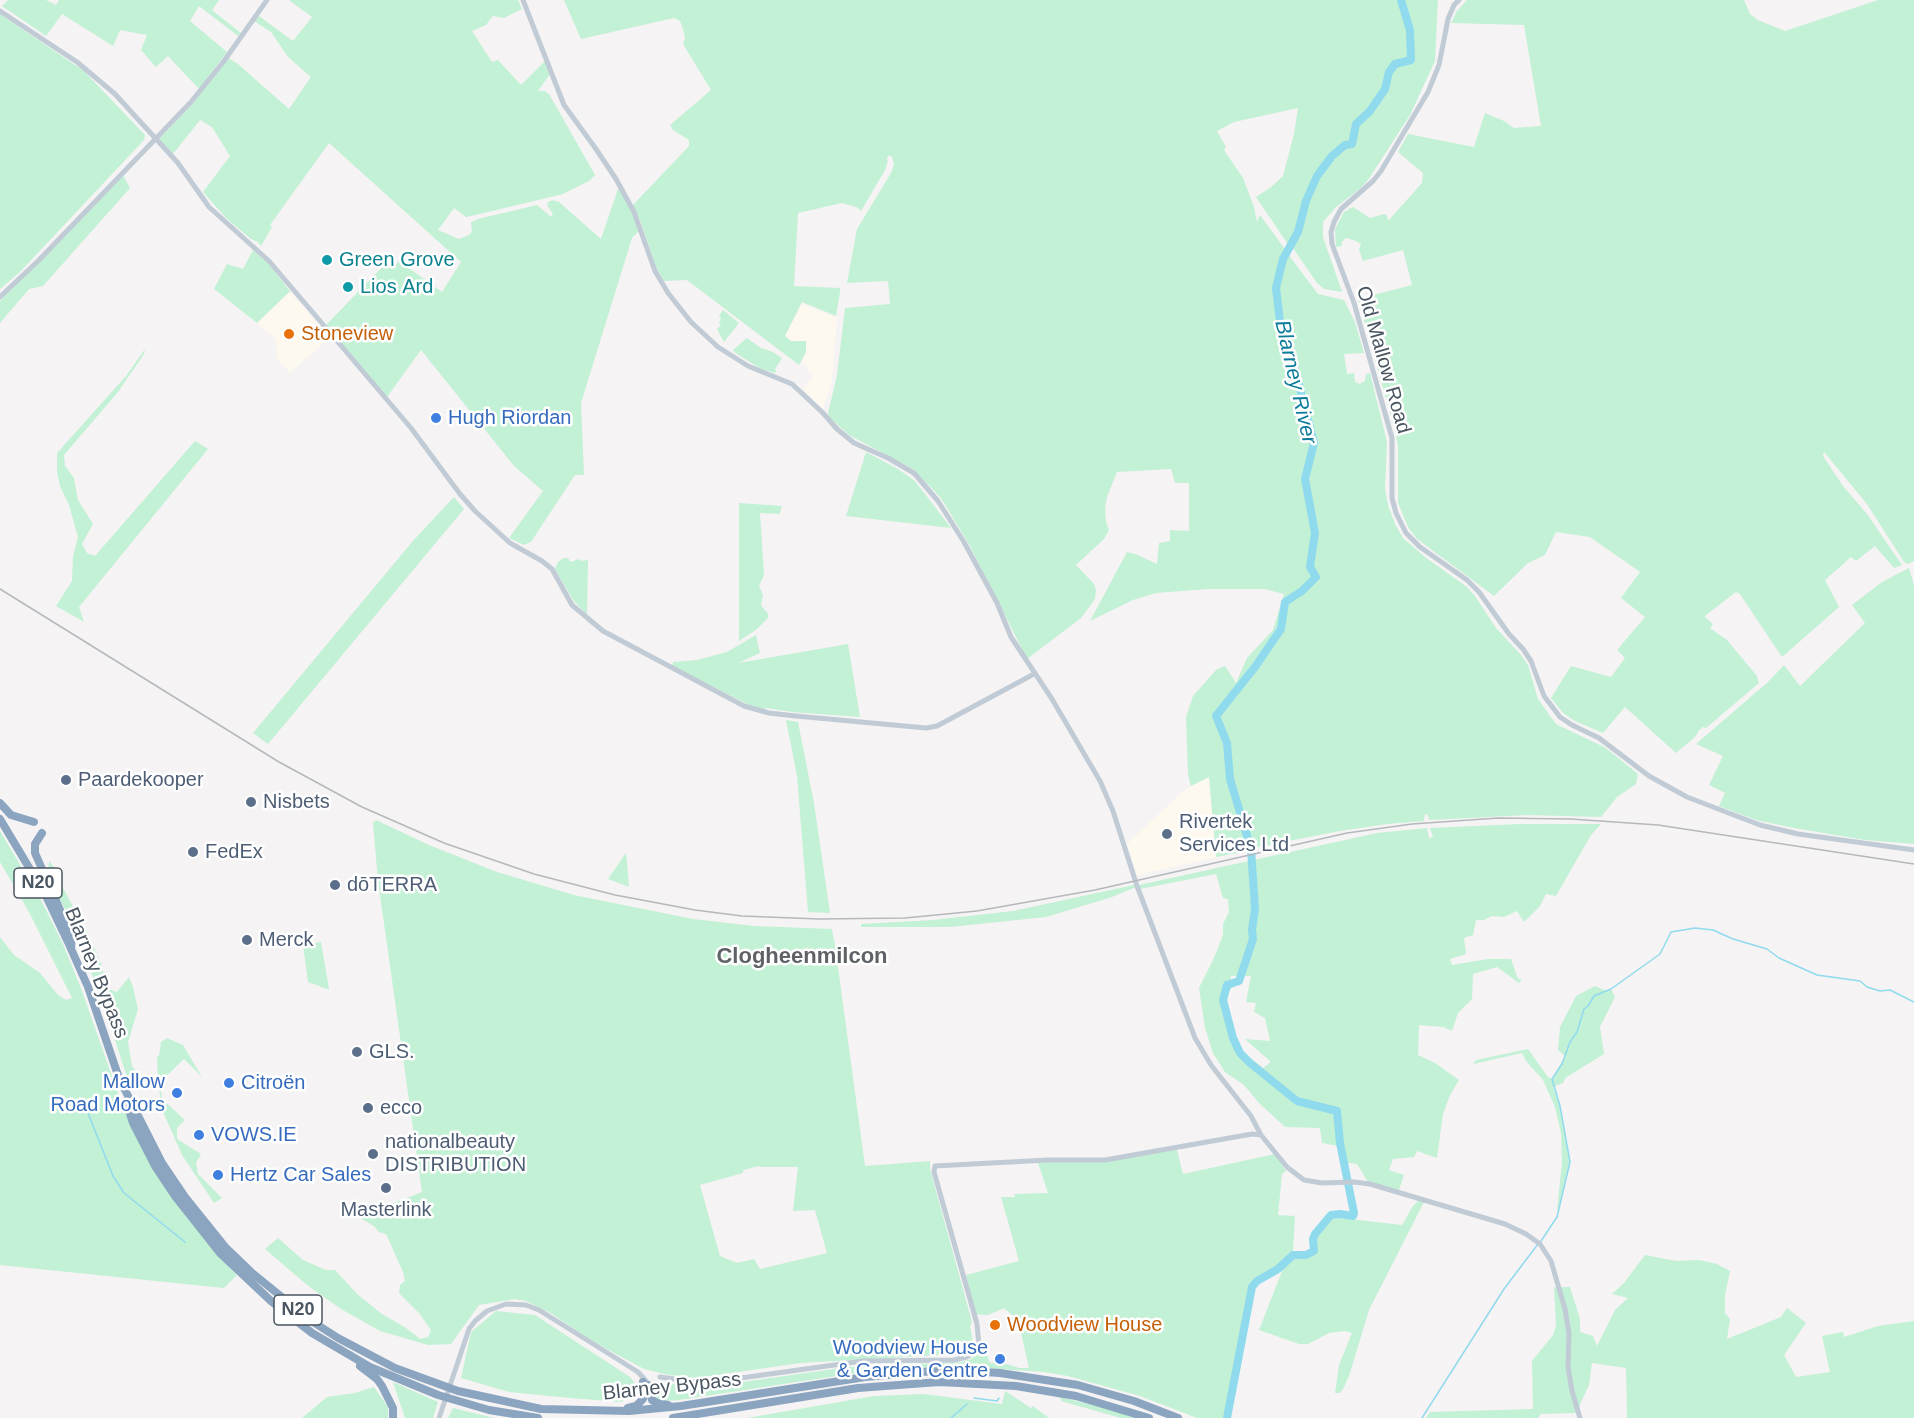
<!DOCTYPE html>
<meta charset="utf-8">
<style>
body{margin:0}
canvas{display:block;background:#f5f3f3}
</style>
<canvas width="1914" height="1418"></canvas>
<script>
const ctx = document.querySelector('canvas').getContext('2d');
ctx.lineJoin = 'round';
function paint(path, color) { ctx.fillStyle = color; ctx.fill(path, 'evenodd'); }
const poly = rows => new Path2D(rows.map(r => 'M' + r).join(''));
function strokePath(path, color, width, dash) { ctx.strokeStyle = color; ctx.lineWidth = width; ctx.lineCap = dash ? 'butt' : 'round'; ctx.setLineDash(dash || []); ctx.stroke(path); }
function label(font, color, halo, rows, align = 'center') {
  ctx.font = font + ' Arial,sans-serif'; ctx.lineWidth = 5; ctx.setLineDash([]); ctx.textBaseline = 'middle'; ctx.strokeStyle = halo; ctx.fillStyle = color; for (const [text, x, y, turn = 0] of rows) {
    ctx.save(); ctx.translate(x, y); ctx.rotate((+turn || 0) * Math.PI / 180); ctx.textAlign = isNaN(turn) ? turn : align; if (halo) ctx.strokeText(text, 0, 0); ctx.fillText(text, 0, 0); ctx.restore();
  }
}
paint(poly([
 [290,292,330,337,290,373,277,359,276,339,257,323],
 [802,304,837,318,832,380,823,409,803,389,814,375,808,371,809,368,802,363,806,352,785,336],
 [1209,777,1216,857,1137,875,1127,844,1184,790]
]), '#fdf9ef');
paint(poly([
 [8,0,46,0,56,5,59,0,219,0,212,10,241,33,238,36,199,6,190,21,227,52,199,89,168,56,156,67,141,50,147,35,120,30,113,46,62,14,46,36,2,6],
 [289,0,518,0,522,9,504,18,493,16,486,25,472,31,492,62,498,60,521,85,545,61,550,74,538,91,545,91,549,94,595,175,589,181,563,194,488,212,466,217,454,208,438,230,459,239,469,235,472,231,471,222,478,219,537,205,551,217,553,214,547,205,548,202,553,200,559,202,601,239,619,186,641,229,632,238,581,403,584,475,575,475,531,542,524,545,509,538,543,491,514,466,421,350,387,397,326,325,387,262,394,267,399,261,442,292,461,262,329,143,270,225,272,227,261,246,258,242,251,239,226,218,203,192,230,156,212,127,200,120,173,154,160,141,160,138,192,105,227,57,238,64,289,109,311,77,288,57,271,32,254,21,259,16,293,41,312,17],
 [564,0,1438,0,1435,61,1410,115,1368,180,1361,188,1336,207,1323,222,1323,237,1342,292,1324,289,1317,283,1293,248,1295,243,1293,239,1289,246,1256,197,1270,188,1283,176,1294,134,1298,108,1234,122,1217,131,1226,147,1224,150,1243,178,1254,207,1257,222,1260,215,1287,252,1283,259,1277,285,1277,303,1280,321,1281,320,1279,289,1288,254,1318,294,1344,300,1355,322,1364,353,1344,354,1347,374,1354,373,1355,382,1360,384,1365,381,1366,374,1370,373,1387,442,1385,489,1388,505,1395,524,1403,538,1425,557,1467,587,1475,596,1496,628,1521,655,1528,665,1538,699,1556,724,1604,747,1616,756,1638,774,1636,784,1617,797,1601,817,1527,815,1429,820,1428,815,1425,814,1424,821,1387,824,1340,831,1253,848,1233,780,1229,744,1218,717,1277,636,1282,629,1286,603,1305,589,1317,577,1312,566,1317,533,1306,478,1311,453,1309,454,1303,476,1313,534,1308,566,1315,576,1301,590,1283,602,1279,628,1214,717,1225,744,1227,777,1248,851,1216,857,1209,777,1191,786,1188,775,1186,717,1193,696,1217,669,1225,666,1236,683,1247,658,1273,630,1284,594,1264,589,1209,589,1156,593,1133,600,1090,621,1127,552,1138,555,1157,564,1159,543,1170,541,1170,530,1189,531,1189,483,1175,483,1171,469,1117,472,1107,497,1105,508,1106,522,1109,530,1104,539,1076,565,1094,584,1096,590,1095,599,1081,618,1027,659,970,546,941,498,913,469,849,435,830,418,828,413,837,375,845,308,890,304,888,281,847,283,857,229,891,173,894,165,892,157,889,155,887,159,888,161,885,170,861,211,856,207,842,203,798,213,794,286,840,288,840,292,836,316,802,302,785,336,791,341,806,341,806,352,799,365,687,280,664,281,656,267,640,220,632,206,689,146,689,140,673,130,670,125,711,90,683,44,685,38,683,29,680,21,674,18,581,39],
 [1467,0,1744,0,1750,14,1758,20,1785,31,1878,0,1914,0,1914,561,1908,564,1904,562,1867,504,1824,452,1823,456,1843,486,1867,514,1902,565,1894,568,1875,546,1856,561,1851,557,1825,580,1839,607,1782,657,1740,594,1736,592,1706,615,1705,617,1713,624,1710,628,1727,640,1757,676,1759,683,1706,728,1703,727,1699,730,1696,736,1676,753,1625,707,1603,733,1575,721,1563,713,1551,698,1571,666,1611,677,1625,658,1617,650,1645,617,1621,598,1640,572,1590,537,1556,532,1545,555,1528,563,1494,596,1417,539,1408,527,1398,503,1398,446,1395,430,1358,299,1412,285,1403,250,1363,261,1359,250,1361,244,1356,241,1346,238,1342,242,1342,246,1336,247,1335,229,1344,212,1353,207,1370,218,1384,214,1387,215,1388,221,1422,183,1423,173,1398,152,1408,134,1474,147,1485,113,1504,121,1514,128,1541,126,1524,25,1451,23,1457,11],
 [0,14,84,71,145,135,144,140,20,272,0,289],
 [123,175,130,188,43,286,29,289,0,323,0,301],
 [253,250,268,263,290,291,257,323,214,289,227,264,243,269],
 [723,310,739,323,724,342,717,329,721,325,719,323,721,318,719,316],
 [747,338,761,348,773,352,782,358,775,369,776,371,775,373,761,369,734,352,733,350],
 [145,349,144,354,118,392,64,455,65,466,74,478,78,500,93,524,82,544,87,553,95,556,195,441,208,449,79,607,84,622,56,606,72,581,73,556,78,537,69,505,60,486,57,472,57,453,126,376],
 [866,452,898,469,915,481,951,528,846,516],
 [454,497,464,509,268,744,253,733,412,542],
 [739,503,782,506,780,514,760,513,764,575,759,586,763,595,761,605,768,614,768,618,757,629,739,641],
 [564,558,568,558,571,562,579,559,582,561,588,560,587,615,573,600,555,569,558,562],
 [1909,568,1914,585,1914,844,1865,840,1794,828,1756,820,1719,806,1725,793,1709,785,1723,756,1696,744,1768,682,1784,665,1800,686,1865,623,1852,605,1882,582],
 [756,635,760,653,738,663,848,644,860,717,792,712,766,708,765,710,751,706,672,666,673,662,697,660,727,652],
 [786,720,798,722,814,803,830,913,808,912,797,776],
 [376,820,429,845,497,872,574,895,693,919,754,926,832,929,835,945,865,1166,930,1161,930,1169,972,1322,970,1326,973,1342,959,1354,800,1363,697,1378,669,1375,644,1369,592,1341,552,1314,526,1301,515,1299,479,1305,451,1344,428,1345,380,1331,341,1309,307,1285,265,1249,278,1238,303,1260,326,1270,335,1270,357,1294,382,1314,406,1328,420,1339,428,1337,431,1330,419,1313,399,1293,400,1285,405,1281,403,1272,386,1234,379,1232,374,1226,362,1219,348,1214,386,1206,422,1192,378,881,373,823],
 [759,1166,760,1167,798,1167,793,1211,815,1210,827,1253,760,1269,754,1259,737,1263,720,1256,700,1185,743,1173,743,1170],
 [1520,824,1601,824,1591,835,1556,896,1546,894,1540,906,1524,922,1517,911,1504,917,1492,916,1484,920,1476,920,1473,935,1464,938,1466,954,1450,959,1452,965,1488,959,1511,959,1518,979,1522,980,1519,983,1497,967,1473,974,1472,999,1458,1013,1452,1031,1443,1027,1419,1025,1418,1055,1435,1063,1459,1080,1450,1095,1443,1114,1437,1158,1417,1151,1414,1157,1393,1159,1389,1170,1404,1175,1399,1190,1368,1182,1357,1164,1342,1162,1338,1146,1322,1143,1320,1128,1285,1127,1259,1103,1244,1085,1225,1072,1213,1053,1205,1028,1199,988,1214,958,1223,935,1223,924,1229,912,1228,899,1223,898,1216,874,1140,889,1139,885,1377,833,1427,828,1429,838,1433,837,1430,828],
 [1231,976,1251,976,1246,1002,1256,1003,1254,1012,1265,1018,1270,1041,1245,1039,1271,1062,1263,1068,1244,1053,1233,1038,1226,1000,1226,991,1231,990],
 [0,831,41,900,63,944,82,991,119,1096,137,1137,173,1198,220,1258,237,1275,224,1288,0,1265,0,937,14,955,40,973,58,995,66,1000,72,998,30,914,0,862],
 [626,853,627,862,629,887,608,879],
 [49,861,53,866,59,881,88,933,101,964,108,989,117,992,129,977,133,987,138,1009,128,1042,132,1066,136,1072,131,1083,126,1074,104,1006,71,920,48,877],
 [1134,885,1136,887,1112,897,1046,917,950,927,861,927,861,924,933,920,1013,911],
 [321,942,329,989,327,989,308,982,303,945],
 [1595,986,1607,991,1611,989,1615,997,1600,1027,1604,1054,1565,1078,1563,1083,1553,1087,1560,1106,1570,1164,1558,1210,1557,1211,1562,1162,1561,1133,1555,1107,1543,1080,1526,1061,1522,1053,1473,1064,1476,1060,1528,1049,1548,1077,1552,1079,1565,1056,1558,1050,1560,1027,1576,996],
 [167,1038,183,1045,202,1077,184,1059,160,1082,162,1099,185,1120,177,1128,177,1139,201,1154,196,1163,198,1174,222,1198,214,1203,182,1155,164,1114,158,1085,157,1057,159,1056,161,1042],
 [1177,1150,1183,1174,1275,1154,1286,1171,1282,1174,1278,1215,1295,1216,1293,1252,1288,1259,1305,1257,1314,1254,1318,1235,1323,1226,1331,1219,1341,1218,1402,1225,1413,1206,1418,1201,1424,1202,1369,1310,1349,1376,1343,1389,1340,1393,1335,1393,1339,1365,1352,1333,1345,1331,1329,1333,1308,1344,1299,1344,1259,1330,1286,1261,1252,1287,1227,1418,1197,1418,1140,1396,1068,1376,1044,1372,971,1367,898,1369,856,1373,679,1400,663,1401,655,1398,652,1386,656,1382,695,1386,721,1385,848,1367,962,1362,971,1359,985,1350,990,1363,1007,1364,1019,1368,1029,1368,1018,1320,1004,1308,988,1315,974,1314,966,1275,1019,1261,1001,1197,1015,1197,1014,1194,1048,1193,1037,1160,1082,1161],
 [1645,1255,1676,1261,1699,1260,1717,1264,1730,1271,1725,1295,1725,1313,1730,1319,1727,1339,1781,1317,1787,1308,1806,1323,1784,1355,1796,1377,1830,1372,1822,1336,1843,1332,1844,1337,1878,1326,1914,1321,1914,1418,1627,1418,1626,1368,1592,1363,1589,1385,1576,1413,1541,1414,1538,1418,1426,1418,1430,1412,1533,1409,1532,1361,1553,1335,1556,1325,1554,1287,1570,1287,1580,1319,1580,1332,1593,1336,1597,1346,1615,1310,1628,1298,1612,1294,1624,1283],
 [496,1311,535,1315,630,1377,637,1386,633,1394,621,1402,570,1398,509,1392,461,1378,471,1332],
 [393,1382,438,1402,433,1418,405,1418],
 [374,1387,388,1407,388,1418,302,1418,327,1397,355,1393],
 [1005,1391,1031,1408,1033,1406,1049,1418,747,1418,874,1396,923,1394,1002,1404],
 [1060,1397,1098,1406,1137,1418,1121,1418,1061,1401],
 [453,1408,494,1418,448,1418]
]), '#c3f1d5');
strokePath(poly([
 [84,1103,113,1176,124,1193,185,1242],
 [1541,1241,1557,1217,1570,1162,1560,1106,1552,1079,1562,1064,1570,1042,1577,1032,1584,1009,1588,1006,1594,996,1611,989,1660,954,1671,932,1695,928,1713,930,1733,939,1767,949,1779,958,1817,975,1860,981,1867,987,1880,991,1890,990,1914,1002],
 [974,1398,997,1401,999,1398],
 [951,1418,967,1404],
 [1422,1418,1504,1289,1538,1244]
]), '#90daee', 1.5);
strokePath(poly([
 [1227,1418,1252,1287,1257,1281,1278,1269,1293,1255,1306,1255,1314,1251,1313,1239,1315,1234,1331,1215,1340,1214,1353,1216,1354,1213,1340,1143,1337,1111,1297,1101,1250,1063,1240,1053,1233,1038,1223,1000,1227,985,1239,981,1253,939,1252,930,1255,909,1251,849,1230,779,1227,743,1216,716,1255,667,1281,629,1285,602,1302,591,1316,577,1310,567,1315,533,1305,479,1314,443,1286,334,1280,322,1276,288,1283,259,1298,232,1306,201,1317,176,1332,156,1345,145,1352,144,1356,124,1370,111,1385,89,1389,72,1395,64,1411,60,1410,30,1401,0]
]), '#90daee', 8);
strokePath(poly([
 [523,0,564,105,596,149,616,179,634,212,655,271,668,293,691,322,718,347,748,366,792,384,823,413,837,429,854,443,888,458,914,473,938,501,964,542,997,603,1011,637,1052,699,1100,781,1113,811,1137,886,1195,1038,1211,1065,1251,1116,1261,1135,1287,1167,1304,1180,1322,1183,1354,1182,1370,1184,1505,1224,1526,1234,1540,1244,1551,1261,1565,1309,1569,1333,1568,1367,1572,1391,1580,1418],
 [1459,0,1454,5,1448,19,1439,65,1428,92,1381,171,1373,181,1341,209,1334,222,1331,232,1332,244,1354,303,1392,438,1392,498,1396,513,1406,533,1420,547,1467,580,1479,592,1509,634,1523,649,1531,661,1544,696,1560,717,1572,725,1599,738,1649,776,1687,797,1760,825,1798,834,1914,850],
 [0,11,77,62,115,94,178,163,209,207,269,261,411,428,460,494,475,511,510,543,542,561,552,569,572,605,603,631,744,706,769,713,796,716,926,728,937,726,1034,674],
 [0,297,38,261,191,102,224,61,267,0],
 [660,1377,696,1382,712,1382,863,1361,954,1360,967,1357,975,1352,979,1346,977,1324,934,1172,935,1166,1048,1160,1105,1160,1252,1134,1261,1135],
 [439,1418,469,1329,475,1321,487,1311,506,1304,526,1305,539,1310,638,1372,646,1381]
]), '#c1cbd6', 5);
strokePath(poly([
 [0,803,11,815,34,822],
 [0,819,46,896,68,942,88,987,121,1084],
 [42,833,35,844,35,853,72,937,71,948],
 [120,1080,162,1163,185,1197,226,1248,251,1272,310,1320,338,1338,395,1368,458,1391,541,1409,629,1411,681,1406,865,1377,934,1371,970,1371,1000,1373,1078,1385,1134,1401,1178,1418],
 [126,1101,133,1123,155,1166,175,1196,220,1253,271,1301,312,1333,370,1367,438,1395,489,1410,538,1418],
 [360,1366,377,1379,382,1386,393,1408,393,1418],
 [648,1385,652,1400,657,1403,668,1405],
 [628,1408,636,1406,643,1399,645,1389,643,1382],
 [673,1418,858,1388,939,1382,1016,1386,1076,1396,1149,1418]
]), '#8ba5c1', 8);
strokePath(poly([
 [0,589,279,762,362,807,444,843,534,874,615,895,695,910,742,916,819,919,905,918,977,911,1095,890,1347,833,1412,824,1498,818,1571,819,1658,825,1914,864]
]), '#b5b8bd', 1.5);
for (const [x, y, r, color] of [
 [327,260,6,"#0f9aa8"],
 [348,287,6,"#0f9aa8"],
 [289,334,6,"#e8710a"],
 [436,418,6,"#3f7fe0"],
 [66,780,6,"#5c6f8a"],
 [251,802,6,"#5c6f8a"],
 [1167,834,6,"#5c6f8a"],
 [193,852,6,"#5c6f8a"],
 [335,885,6,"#5c6f8a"],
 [247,940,6,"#5c6f8a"],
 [357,1052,6,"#5c6f8a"],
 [229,1083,6,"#3f7fe0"],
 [177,1093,6,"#3f7fe0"],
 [368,1108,6,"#5c6f8a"],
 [199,1135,6,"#3f7fe0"],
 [373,1154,6,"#5c6f8a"],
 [218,1175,6,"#3f7fe0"],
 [386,1188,6,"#5c6f8a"],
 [995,1325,6,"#e8710a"],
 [1000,1359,6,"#3f7fe0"]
]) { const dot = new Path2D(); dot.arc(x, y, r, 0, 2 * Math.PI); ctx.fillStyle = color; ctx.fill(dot); strokePath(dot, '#fff', 2); }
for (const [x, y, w] of [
 [38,883,48],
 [298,1310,48]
]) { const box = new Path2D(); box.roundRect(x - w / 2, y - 15, w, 30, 4.5); ctx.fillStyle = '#fff'; ctx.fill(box); strokePath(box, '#4a5661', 1.5); }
label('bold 18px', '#4a5661', null, [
 ["N20",38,883],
 ["N20",298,1310]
]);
label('20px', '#0d838f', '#fff', [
 ["Green Grove",339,260],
 ["Lios Ard",360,287]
], 'left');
label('20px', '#c56008', '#fff', [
 ["Stoneview",301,334],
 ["Woodview House",1007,1325]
], 'left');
label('20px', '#4a5661', '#fff', [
 ["Old Mallow Road",1383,360,74],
 ["Blarney Bypass",96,973,68],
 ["Blarney Bypass",672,1387,-6]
]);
label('20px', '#366cbe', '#fff', [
 ["Hugh Riordan",448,418],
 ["Mallow",165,1082,"right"],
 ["Road Motors",165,1105,"right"],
 ["Citroën",241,1083],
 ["VOWS.IE",211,1135],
 ["Hertz Car Sales",230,1175],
 ["Woodview House",988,1348,"right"],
 ["& Garden Centre",988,1371,"right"]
], 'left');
label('20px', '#4e5e75', '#fff', [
 ["Paardekooper",78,780],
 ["Nisbets",263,802],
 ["Rivertek",1179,822],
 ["Services Ltd",1179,845],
 ["FedEx",205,852],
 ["dōTERRA",347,885],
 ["Merck",259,940],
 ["GLS.",369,1052],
 ["ecco",380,1108],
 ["nationalbeauty",385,1142],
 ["DISTRIBUTION",385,1165],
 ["Masterlink",386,1210,"center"]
], 'left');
label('italic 21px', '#0c7c9b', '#fff', [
 ["Blarney River",1295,382,77]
]);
label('bold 22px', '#5f6368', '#fff', [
 ["Clogheenmilcon",802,957]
]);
</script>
